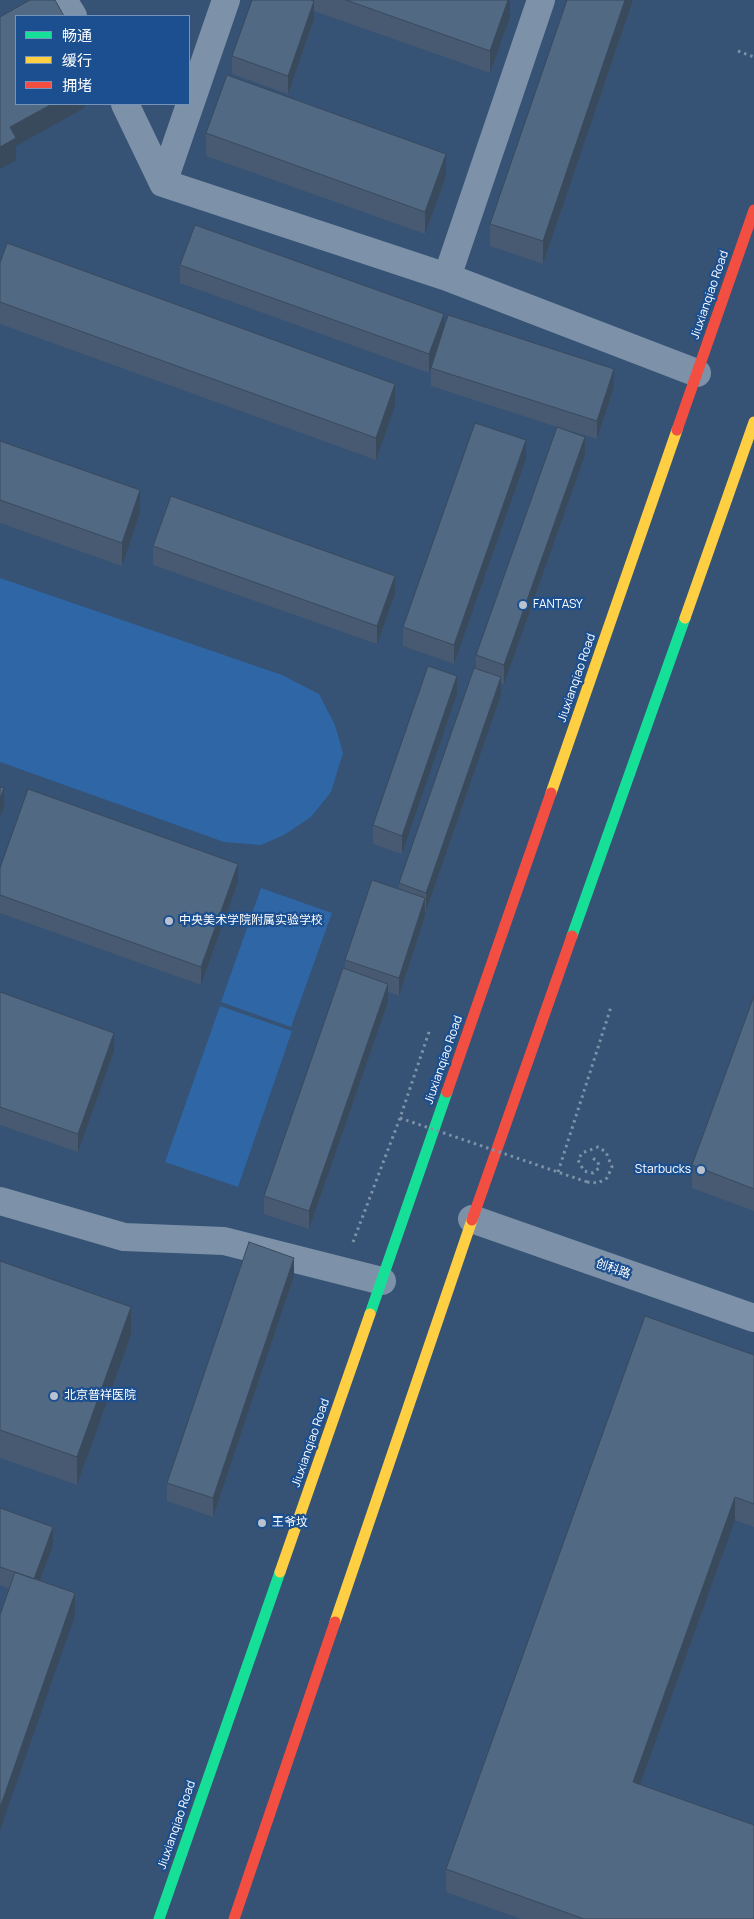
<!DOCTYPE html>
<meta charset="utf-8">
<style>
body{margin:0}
#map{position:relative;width:754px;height:1919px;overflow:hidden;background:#365274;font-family:Manrope,"Noto Sans SC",sans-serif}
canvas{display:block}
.legend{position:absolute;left:15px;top:15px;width:175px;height:90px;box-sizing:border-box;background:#1b4f8f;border:1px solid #7695bc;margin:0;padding:6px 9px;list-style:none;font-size:15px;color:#fff}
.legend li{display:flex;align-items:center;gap:10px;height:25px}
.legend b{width:25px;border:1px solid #7695bc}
</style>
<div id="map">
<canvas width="754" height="1919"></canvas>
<ul class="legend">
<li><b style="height:6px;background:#16e098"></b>畅通</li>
<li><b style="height:6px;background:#ffcf43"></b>缓行</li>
<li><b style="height:6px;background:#f24e42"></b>拥堵</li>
</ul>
</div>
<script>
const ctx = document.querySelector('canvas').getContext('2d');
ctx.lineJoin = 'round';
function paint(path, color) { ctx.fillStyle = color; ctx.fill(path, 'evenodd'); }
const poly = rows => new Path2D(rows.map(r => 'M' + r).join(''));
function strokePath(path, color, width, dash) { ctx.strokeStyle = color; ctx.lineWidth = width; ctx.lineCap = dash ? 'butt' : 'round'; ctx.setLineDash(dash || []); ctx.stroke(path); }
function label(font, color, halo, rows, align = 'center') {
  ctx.font = font + ' Manrope,"Noto Sans SC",sans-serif'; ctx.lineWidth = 4.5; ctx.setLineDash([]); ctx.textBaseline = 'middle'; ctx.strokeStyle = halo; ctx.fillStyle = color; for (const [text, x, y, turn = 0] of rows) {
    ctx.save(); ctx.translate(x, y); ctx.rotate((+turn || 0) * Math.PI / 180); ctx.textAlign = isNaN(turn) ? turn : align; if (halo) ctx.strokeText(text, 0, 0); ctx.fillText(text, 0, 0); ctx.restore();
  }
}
paint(poly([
 [0,578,282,675,319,694,335,725,343,753,331,792,311,817,284,835,261,845,224,842,0,762],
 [261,888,332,913,291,1027,221,1002],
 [220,1006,292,1031,238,1187,165,1162]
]), '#2f66a5');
strokePath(poly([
 [738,51,754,57],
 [558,1172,611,1007],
 [587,1182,598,1183,607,1178,612,1167,606,1152,598,1147,582,1153,578,1160,584,1171,593,1173,599,1168,598,1162,590,1156],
 [353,1242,400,1118,430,1029]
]), '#7d92a8', 3, [2.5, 4]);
strokePath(poly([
 [63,0,73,16],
 [125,104,163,183,447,277,697,373],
 [163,183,226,0],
 [447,277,541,0],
 [0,1201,124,1237,224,1241,382,1281],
 [472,1219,754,1318]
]), '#7d92a8', 28);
strokePath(poly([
 [572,936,685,618],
 [370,1314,447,1092],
 [159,1919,280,1572]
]), '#16e098', 11);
strokePath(poly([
 [685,618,754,422],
 [551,793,677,430],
 [280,1572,370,1314],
 [335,1622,472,1220]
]), '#ffcf43', 11);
strokePath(poly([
 [677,430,754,210],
 [447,1092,551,793],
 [472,1220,572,936],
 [234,1919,335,1622]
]), '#f24e42', 11);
strokePath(poly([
 [400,1118,587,1182]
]), '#7d92a8', 3, [2.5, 4]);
paint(poly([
 [252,0,510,0,510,17,490,73,314,11,314,19,288,94,232,74,232,56],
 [567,0,633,0,543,264,490,246,490,224],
 [206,133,446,176,425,234,206,156],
 [0,263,395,406,376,460,0,324],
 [180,265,444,329,614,387,597,439,557,427,585,455,504,684,501,683,501,695,426,911,425,911,425,916,399,996,388,992,388,1002,309,1229,264,1214,264,1196,345,969,345,960,399,889,399,883,476,668,476,655,557,427,431,386,431,368,434,359,429,373,180,283],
 [0,441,140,513,122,566,0,523],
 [526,459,454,664,403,646,403,627],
 [153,546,395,594,377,644,153,565],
 [457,694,402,854,373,844,373,825],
 [0,868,238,882,201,985,0,913],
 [0,992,114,1051,78,1152,0,1125],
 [754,996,754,1211,692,1188,692,1165],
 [0,1261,131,1335,77,1485,0,1458],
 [294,1276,213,1517,167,1501,167,1483],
 [754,1355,754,1527,735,1520,640,1784,754,1919,521,1919,446,1892,446,1869],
 [0,1508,53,1545,40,1581,75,1615,0,1585]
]), '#475a72');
paint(poly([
 [508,0,510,0,510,17,490,73,490,51],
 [625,0,633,0,543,264,543,241],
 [314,1,314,19,288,94,288,76],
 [52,104,85,104,84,108,16,146,16,160,0,169,0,147,10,127],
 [446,154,446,176,425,234,425,212],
 [444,314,444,332,429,373,429,354],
 [614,369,614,387,597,439,597,421],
 [395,384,395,406,376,460,376,438],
 [585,437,585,455,504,684,504,665],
 [526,440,526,459,454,664,454,645],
 [140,490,140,513,122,566,122,543],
 [395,576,395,594,377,644,377,626],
 [457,676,457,694,402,854,402,836],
 [501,677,501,695,426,911,426,893],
 [4,788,4,806,0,817,0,799],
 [238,864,238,882,201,985,201,967],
 [425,898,425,916,399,996,399,978],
 [388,984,388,1002,309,1229,309,1211],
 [114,1033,114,1051,78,1152,78,1134],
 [294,1258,294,1276,213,1517,213,1498],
 [131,1307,131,1335,77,1485,77,1457],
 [735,1497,735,1520,633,1804,633,1782],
 [53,1527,53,1545,34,1597,34,1579],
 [75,1593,75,1615,0,1830,0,1808]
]), '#394a5c');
const building = poly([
 [30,0,55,0,64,16,16,16,16,104,52,104,10,127,16,138,0,147,0,17,30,0],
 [252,0,311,0,314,1,288,76,232,56,252,0],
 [346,0,508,0,490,51,346,0],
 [567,0,625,0,543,241,490,224,567,0],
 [227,75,446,154,425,212,206,133,227,75],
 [195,225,444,314,429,354,180,265,195,225],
 [7,243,395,384,376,438,0,302,0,263,7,243],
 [448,315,614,369,597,421,431,368,448,315],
 [475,423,526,440,454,645,403,627,475,423],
 [557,427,585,437,504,665,476,655,557,427],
 [0,441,140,490,122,543,0,500,0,441],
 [171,496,395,576,377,626,153,546,171,496],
 [428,666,457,676,402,836,373,825,428,666],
 [474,668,501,677,426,893,399,883,474,668],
 [0,787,4,788,0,799,0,787],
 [28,789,238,864,201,967,0,895,0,868,28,789],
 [372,880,425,898,399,978,345,960,372,880],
 [343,968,388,984,309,1211,264,1196,343,968],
 [0,992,114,1033,78,1134,0,1107,0,992],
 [754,996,754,1189,692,1165,754,996],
 [249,1242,294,1258,213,1498,167,1483,249,1242],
 [0,1261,131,1307,77,1457,0,1430,0,1261],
 [645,1316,754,1355,754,1504,735,1497,633,1782,754,1825,754,1919,584,1919,446,1869,645,1316],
 [0,1508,53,1527,34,1579,0,1567,0,1508],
 [15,1572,75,1593,0,1808,0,1615,15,1572]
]);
paint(building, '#526984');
strokePath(building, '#394a5c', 1);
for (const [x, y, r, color] of [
 [523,605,5,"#b9c2ce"],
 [169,921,5,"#b9c2ce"],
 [701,1170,5,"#b9c2ce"],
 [54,1396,5,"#b9c2ce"],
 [262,1523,5,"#b9c2ce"]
]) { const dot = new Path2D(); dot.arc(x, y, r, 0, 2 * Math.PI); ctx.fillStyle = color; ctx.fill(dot); strokePath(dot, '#1b4f8f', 2); }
label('12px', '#fff', '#1b4f8f', [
 ["Jiuxianqiao Road",710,295,-71],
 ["Jiuxianqiao Road",577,678,-71],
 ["Jiuxianqiao Road",444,1060,-71],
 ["创科路",613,1269,19],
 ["Jiuxianqiao Road",311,1443,-71],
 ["Jiuxianqiao Road",177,1825,-71]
]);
label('12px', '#fff', '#1b4f8f', [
 ["FANTASY",533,605],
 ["中央美术学院附属实验学校",179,921],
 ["Starbucks",691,1170,"right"],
 ["北京普祥医院",64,1396],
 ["王爷坟",272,1523]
], 'left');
</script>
